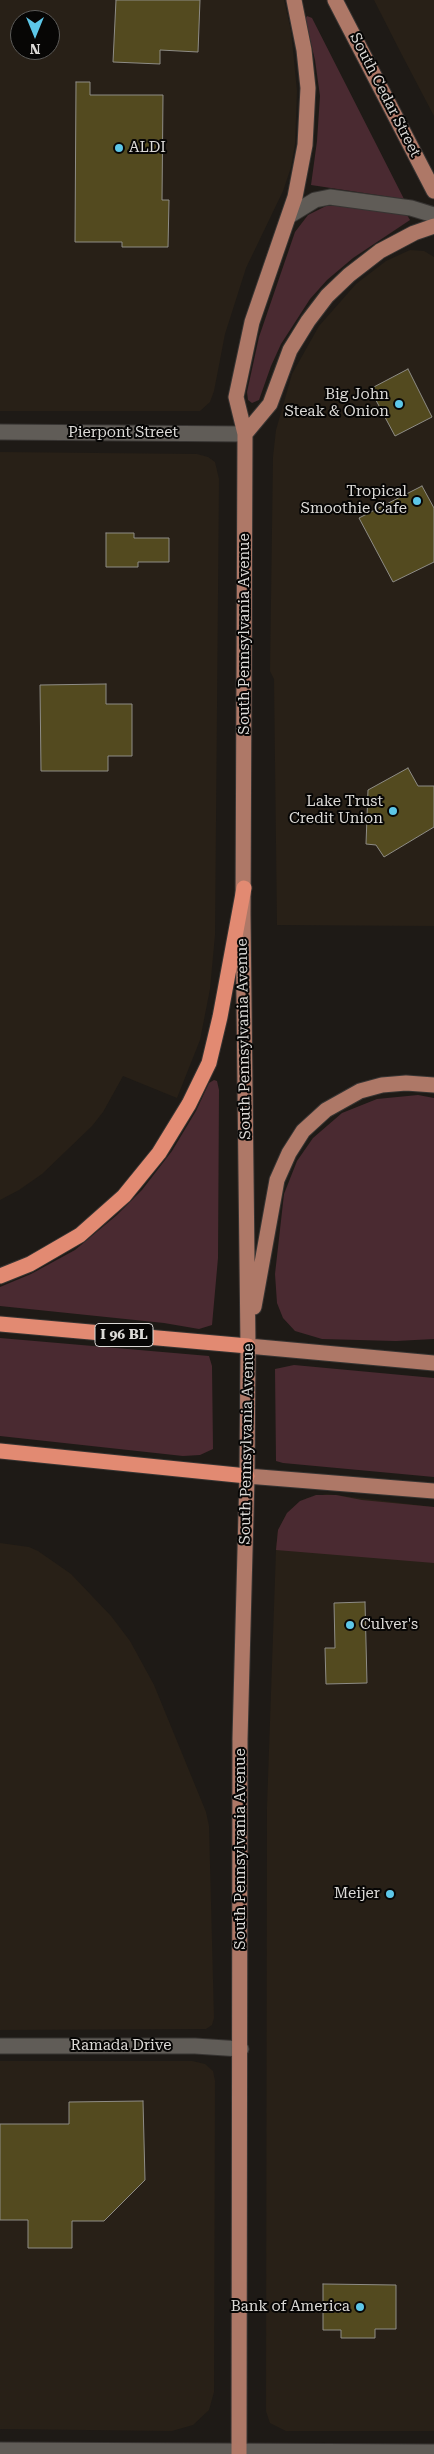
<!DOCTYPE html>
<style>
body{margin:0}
#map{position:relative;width:434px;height:2454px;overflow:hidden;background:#1e1a16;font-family:"Roboto Serif",serif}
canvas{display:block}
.north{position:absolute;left:10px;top:10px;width:50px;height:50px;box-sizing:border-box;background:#070605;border:1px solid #5c5b59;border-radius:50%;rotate:180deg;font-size:14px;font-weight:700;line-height:20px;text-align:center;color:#dcdad7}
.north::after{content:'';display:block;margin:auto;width:18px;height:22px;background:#5dc7e8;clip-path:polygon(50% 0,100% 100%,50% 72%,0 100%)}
</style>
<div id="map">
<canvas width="434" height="2454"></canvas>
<div class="north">N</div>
</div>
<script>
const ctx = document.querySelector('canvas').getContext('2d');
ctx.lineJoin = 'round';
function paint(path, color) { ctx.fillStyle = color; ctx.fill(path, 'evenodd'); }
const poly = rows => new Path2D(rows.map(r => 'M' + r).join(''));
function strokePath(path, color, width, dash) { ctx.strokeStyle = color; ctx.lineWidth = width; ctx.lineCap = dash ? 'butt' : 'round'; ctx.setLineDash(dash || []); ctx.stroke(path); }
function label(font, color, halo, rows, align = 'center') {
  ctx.font = font + ' "Roboto Serif",serif'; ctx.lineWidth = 4; ctx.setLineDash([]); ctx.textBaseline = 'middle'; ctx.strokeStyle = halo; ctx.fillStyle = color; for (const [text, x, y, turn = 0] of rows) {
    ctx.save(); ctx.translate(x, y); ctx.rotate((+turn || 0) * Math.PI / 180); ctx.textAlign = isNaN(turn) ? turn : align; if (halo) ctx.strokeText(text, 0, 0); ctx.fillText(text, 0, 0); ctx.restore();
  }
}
paint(poly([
 [0,0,284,0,291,31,297,91,295,144,291,167,283,191,246,268,225,334,214,391,210,402,200,411,0,411],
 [20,20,50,20,50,50,20,50],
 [374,0,434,0,434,116,402,55],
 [410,250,424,251,434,257,434,926,277,925,274,679,270,671,273,457,276,430,292,374,319,326,356,284,386,261],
 [0,452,197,454,208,457,215,462,219,479,215,935,210,989,200,1040,177,1098,123,1076,103,1112,92,1126,42,1174,19,1190,0,1200],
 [327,1494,434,1507,434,2431,286,2431,270,2423,266,2411,267,1807,276,1550,278,1530,287,1513,307,1498],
 [0,1543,29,1547,38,1551,71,1574,111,1616,130,1641,154,1685,206,1812,209,1826,214,2018,212,2025,206,2029,0,2030],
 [0,2061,192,2061,205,2064,213,2071,215,2081,214,2392,209,2410,193,2425,172,2431,0,2429]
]), '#282017');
paint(poly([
 [307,16,312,18,404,199,311,185,317,141,320,96,315,60,305,19],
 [326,206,344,206,407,215,410,220,353,258,327,280,310,299,281,344,271,366,259,400,252,403,248,400,247,392,259,337,295,232,308,215],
 [214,1080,217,1081,219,1090,218,1258,212,1325,199,1329,164,1323,0,1306,0,1287,31,1274,75,1250,117,1215,142,1190,172,1151,196,1111,209,1083],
 [418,1095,434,1098,434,1339,396,1341,322,1339,295,1331,283,1318,277,1303,275,1274,284,1194,297,1161,313,1138,342,1113,377,1099],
 [0,1338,209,1356,212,1366,213,1449,200,1455,183,1456,0,1436],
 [294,1365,434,1378,434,1477,283,1463,276,1461,275,1369],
 [316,1495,336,1495,362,1500,434,1507,434,1563,276,1550,278,1530,287,1513,300,1501]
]), '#4a2a31');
const building = poly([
 [116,0,200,0,198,52,160,50,160,64,113,62,116,0],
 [76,82,90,82,90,95,163,95,162,200,169,200,168,247,122,247,122,242,75,242,76,82],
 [408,369,432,417,395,436,370,389,408,369],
 [422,486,434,508,434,562,393,582,359,518,422,486],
 [106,533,134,533,134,538,169,538,169,562,138,562,138,567,106,567,106,533],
 [106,684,106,704,132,704,132,756,108,756,108,771,41,771,40,685,106,684],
 [408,768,418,786,434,786,434,827,384,857,376,845,366,844,368,790,408,768],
 [365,1602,367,1683,326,1684,325,1648,335,1648,334,1603,365,1602],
 [143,2101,145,2180,104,2221,72,2221,72,2248,28,2248,28,2220,0,2220,0,2124,69,2124,69,2102,143,2101],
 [323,2284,396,2285,396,2329,375,2329,375,2338,341,2338,341,2330,323,2330,323,2284]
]);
paint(building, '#534a1f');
strokePath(building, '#8e8c86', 1);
const minor = poly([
 [289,216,315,200,330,197,411,208,434,215],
 [0,432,245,434],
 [0,2046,195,2046,241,2049],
 [0,2450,434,2452]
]);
const major = poly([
 [335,0,434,191],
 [245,434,270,404,290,350,308,321,327,296,349,275,380,251,414,233,434,226],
 [254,1307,277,1180,289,1153,303,1131,326,1110,360,1091,382,1085,406,1083,434,1085],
 [248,1346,434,1363],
 [247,1476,434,1491],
 [239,2454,240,1739,247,1476,248,1346,243,914,245,434,236,397,252,322,295,197,305,145,308,88,304,50,294,0]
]);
const highway = poly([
 [0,1276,30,1264,80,1235,124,1196,159,1153,189,1104,209,1063,220,1017,244,888],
 [0,1324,248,1346],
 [0,1451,247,1476]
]);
strokePath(minor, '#373432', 17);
strokePath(major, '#373432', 17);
strokePath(highway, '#373432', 17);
strokePath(minor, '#605c57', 15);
strokePath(major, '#ae7867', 15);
strokePath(highway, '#e28a72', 15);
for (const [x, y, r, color] of [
 [119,148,5,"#5dc7e8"],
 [399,404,5,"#5dc7e8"],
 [417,501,5,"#5dc7e8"],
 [393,811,5,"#5dc7e8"],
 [350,1625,5,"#5dc7e8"],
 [390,1894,5,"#5dc7e8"],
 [360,2307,5,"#5dc7e8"]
]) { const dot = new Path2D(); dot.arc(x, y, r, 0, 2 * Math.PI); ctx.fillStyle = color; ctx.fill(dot); strokePath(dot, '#070605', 2); }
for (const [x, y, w] of [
 [124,1335,58]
]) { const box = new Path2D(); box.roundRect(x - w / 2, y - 11.5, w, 23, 4); ctx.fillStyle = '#070605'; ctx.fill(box); strokePath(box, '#dcdad7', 1); }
label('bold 14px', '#dcdad7', null, [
 ["I 96 BL",124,1335]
]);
label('15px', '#dcdad7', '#070605', [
 ["South Cedar Street",385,95,63],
 ["Pierpont Street",123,433],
 ["South Pennsylvania Avenue",245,634,-90],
 ["South Pennsylvania Avenue",244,1039,-91],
 ["South Pennsylvania Avenue",247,1444,-89],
 ["South Pennsylvania Avenue",241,1849,-90],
 ["Ramada Drive",121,2046]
]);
label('15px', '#dcdad7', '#070605', [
 ["ALDI",129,148,"left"],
 ["Big John",389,395],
 ["Steak & Onion",389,412],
 ["Tropical",407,492],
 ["Smoothie Cafe",407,509],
 ["Lake Trust",383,802],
 ["Credit Union",383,819],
 ["Culver's",360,1625,"left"],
 ["Meijer",380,1894],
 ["Bank of America",350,2307]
], 'right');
</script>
